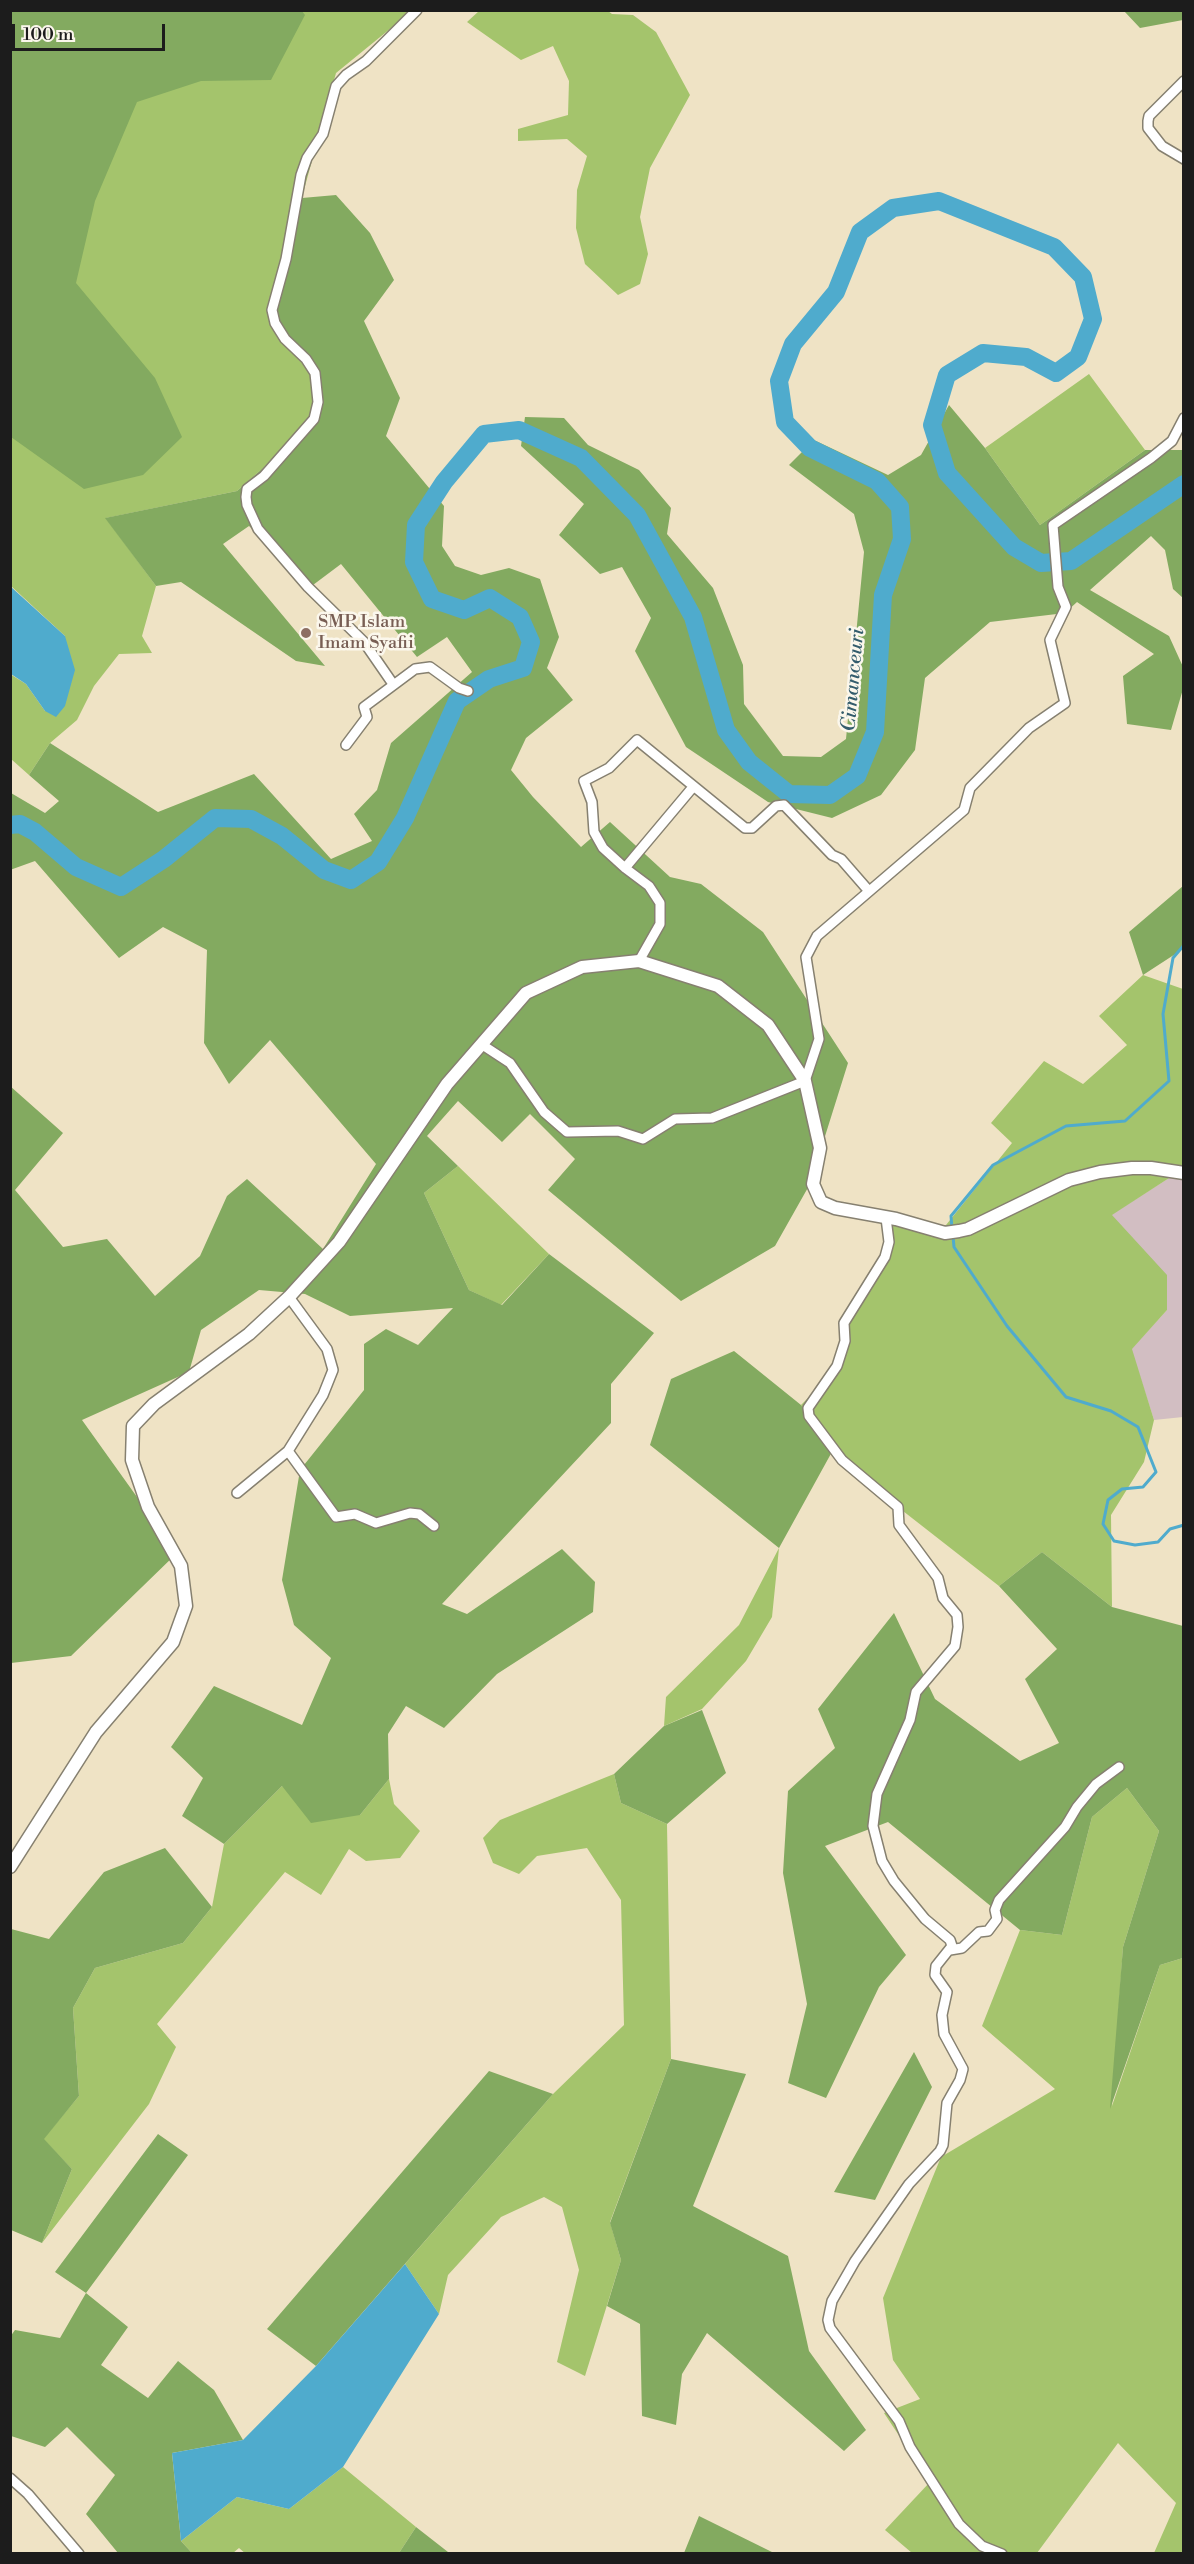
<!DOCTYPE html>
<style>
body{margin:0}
#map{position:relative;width:1194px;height:2564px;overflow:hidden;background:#efe3c5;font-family:"Libre Bodoni",serif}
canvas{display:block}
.frame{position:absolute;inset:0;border:12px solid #1c1c1c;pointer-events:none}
.scale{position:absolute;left:12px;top:24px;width:153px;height:27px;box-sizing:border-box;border:3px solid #1c1c1c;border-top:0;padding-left:8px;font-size:18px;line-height:21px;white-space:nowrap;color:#1c1c1c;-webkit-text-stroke:4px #fbf7ec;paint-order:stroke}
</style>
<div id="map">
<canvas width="1194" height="2564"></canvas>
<div class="frame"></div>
<div class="scale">100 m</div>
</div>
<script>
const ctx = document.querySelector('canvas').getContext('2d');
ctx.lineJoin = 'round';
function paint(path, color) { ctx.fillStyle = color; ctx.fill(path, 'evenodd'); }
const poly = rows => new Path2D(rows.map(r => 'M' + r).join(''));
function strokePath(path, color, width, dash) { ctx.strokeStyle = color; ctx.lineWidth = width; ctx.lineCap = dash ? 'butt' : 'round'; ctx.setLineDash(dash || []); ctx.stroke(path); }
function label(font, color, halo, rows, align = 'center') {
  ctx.font = font + ' "Libre Bodoni",serif'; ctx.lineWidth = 5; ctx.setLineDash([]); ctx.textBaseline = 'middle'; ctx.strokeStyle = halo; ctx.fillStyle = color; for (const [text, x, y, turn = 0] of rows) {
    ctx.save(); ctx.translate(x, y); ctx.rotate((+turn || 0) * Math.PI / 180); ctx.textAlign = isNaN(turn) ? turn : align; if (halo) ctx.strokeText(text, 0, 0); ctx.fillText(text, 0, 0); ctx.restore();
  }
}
paint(poly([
 [1183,1169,1183,1417,1154,1420,1131,1349,1167,1310,1111,1215]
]), '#d2bec2');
paint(poly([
 [11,11,412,11,336,73,270,314,318,374,317,420,237,491,106,518,156,586,142,636,152,653,119,654,94,686,77,720,50,743,29,775,11,759,10,674,26,684,45,711,65,636,11,586],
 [479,11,608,11,612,14,633,15,656,32,690,95,650,168,640,217,648,254,640,284,618,295,585,264,576,228,577,190,587,156,567,139,518,141,518,129,568,115,569,81,553,46,521,60,467,22],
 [1089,374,1145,450,1040,525,985,448],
 [1143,975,1183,989,1183,1169,1112,1215,1167,1275,1167,1310,1132,1349,1154,1420,1144,1462,1111,1515,1112,1607,1042,1552,999,1586,903,1511,833,1450,801,1405,840,1366,844,1315,884,1251,884,1218,942,1230,1012,1143,991,1123,1044,1061,1083,1084,1127,1045,1099,1016],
 [458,1166,549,1254,501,1305,469,1290,424,1193],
 [779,1548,772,1617,746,1661,702,1709,664,1726,666,1697,739,1625],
 [614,1774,621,1803,667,1824,671,2059,610,2222,621,2260,585,2376,557,2362,579,2270,562,2207,544,2197,501,2217,448,2275,439,2314,405,2264,553,2094,624,2025,621,1900,587,1848,537,1856,519,1874,493,1863,483,1838,500,1820],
 [389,1779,394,1804,420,1831,400,1858,366,1861,349,1849,321,1895,285,1872,157,2024,176,2047,149,2104,42,2243,72,2169,43,2139,79,2096,73,2008,95,1968,183,1943,212,1907,224,1844,282,1786,360,1815],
 [1127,1788,1159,1831,1123,1947,1112,2106,1160,1965,1183,1958,1183,2553,1154,2553,1176,2503,1118,2443,1037,2553,912,2553,885,2530,930,2482,884,2413,920,2399,893,2360,883,2298,941,2157,1055,2089,982,2026,1020,1930,1062,1935,1092,1817],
 [343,2467,416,2527,399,2553,246,2554,239,2548,233,2553,192,2553,181,2541,237,2497,289,2509]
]), '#a4c46c');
paint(poly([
 [11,10,301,10,305,15,271,80,201,81,137,102,95,201,76,283,155,378,182,437,143,475,84,489,11,437],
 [1124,11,1183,11,1183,20,1140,28],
 [336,195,370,233,394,280,364,321,400,398,386,436,444,506,442,546,455,566,481,575,509,568,540,579,559,637,547,668,573,700,526,738,511,770,533,797,581,847,610,822,670,877,701,884,763,932,848,1063,810,1184,775,1246,681,1301,548,1190,575,1159,530,1114,502,1142,458,1101,427,1136,458,1166,424,1193,469,1290,502,1305,549,1254,654,1333,611,1384,611,1423,442,1604,467,1614,562,1549,595,1582,593,1612,497,1674,444,1728,406,1706,388,1734,389,1779,360,1815,311,1823,282,1786,224,1844,182,1816,203,1778,171,1747,214,1686,302,1725,331,1658,294,1625,282,1580,300,1470,364,1390,364,1344,386,1329,418,1345,453,1308,350,1316,305,1294,259,1290,201,1330,189,1372,82,1420,177,1553,71,1656,11,1663,10,1086,63,1133,15,1190,63,1247,107,1239,155,1296,200,1256,227,1196,247,1179,323,1249,376,1164,270,1040,229,1084,204,1043,207,950,163,927,119,958,35,861,10,870,11,793,45,813,59,801,29,775,50,743,158,812,254,774,331,859,372,841,354,814,377,790,391,743,472,672,447,637,417,657,341,564,313,585,249,526,223,544,325,666,296,661,181,582,156,586,105,518,237,491,317,420,318,374,270,315,302,198],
 [949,405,985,448,1040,525,1145,450,1183,450,1183,598,1173,589,1165,550,1151,536,1090,590,1169,636,1184,669,1183,689,1171,730,1127,724,1123,676,1154,654,1077,602,1065,613,990,622,925,678,915,750,881,795,832,818,768,802,686,747,635,651,651,618,622,567,600,574,559,535,584,504,521,446,525,417,564,418,588,445,639,470,671,508,667,534,713,588,743,665,744,704,783,756,821,757,846,739,864,552,854,514,789,465,814,440,888,475,921,455],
 [1183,886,1183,949,1143,975,1129,932],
 [734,1351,801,1405,833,1450,779,1548,650,1445,671,1379],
 [1042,1552,1112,1607,1183,1626,1183,1958,1160,1965,1110,2109,1123,1947,1159,1831,1127,1788,1092,1817,1062,1935,1020,1930,888,1822,825,1846,906,1955,879,1987,826,2098,788,2083,807,2004,783,1873,788,1791,835,1748,818,1709,894,1613,935,1699,1020,1761,1059,1743,1025,1679,1057,1649,999,1586],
 [702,1710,726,1773,667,1824,621,1803,614,1774,664,1726],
 [165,1848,212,1907,183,1943,95,1968,73,2008,79,2096,44,2139,72,2169,42,2243,11,2230,11,1929,49,1939,104,1872],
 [914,2052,932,2087,875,2200,834,2192],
 [671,2059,746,2074,693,2206,788,2256,809,2351,866,2430,844,2451,707,2333,682,2374,676,2425,642,2416,640,2324,607,2306,621,2260,610,2223],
 [489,2071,553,2094,316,2366,267,2329],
 [158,2134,188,2155,86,2293,128,2327,101,2365,148,2398,178,2361,214,2390,243,2440,172,2453,181,2541,192,2553,118,2553,86,2514,115,2475,67,2427,45,2447,11,2436,10,2337,15,2330,60,2338,86,2293,55,2272],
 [699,2516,774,2553,684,2553],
 [416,2527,448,2552,457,2553,399,2553]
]), '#83aa60');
paint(poly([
 [10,586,65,636,75,670,65,706,56,717,45,711,26,684,11,674],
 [405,2264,439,2314,343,2467,289,2509,237,2497,181,2541,172,2453,243,2440,316,2366]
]), '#4fabcd');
strokePath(poly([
 [952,1229,951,1216,993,1165,1066,1126,1125,1121,1169,1081,1163,1014,1173,958,1184,945],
 [953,1236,954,1247,1007,1326,1066,1397,1111,1411,1138,1427,1156,1472,1143,1487,1122,1489,1108,1500,1103,1524,1114,1541,1135,1545,1158,1542,1170,1529,1184,1525]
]), '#4fabcd', 3);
strokePath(poly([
 [10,825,20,824,35,832,76,867,121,887,164,859,215,818,251,819,282,836,324,870,351,880,378,862,405,818,457,701,489,679,523,668,531,642,520,617,490,598,464,610,432,599,414,562,416,525,444,482,484,434,519,430,581,458,637,515,693,617,726,730,749,762,789,794,830,795,857,776,875,732,883,595,902,539,900,507,877,481,810,448,785,422,779,381,793,344,836,292,860,232,893,208,939,201,1054,247,1083,277,1093,319,1078,357,1056,373,1026,357,983,353,947,375,932,425,947,473,1014,547,1041,563,1071,561,1184,484]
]), '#4fabcd', 18);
const minor = poly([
 [1184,81,1149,116,1148,121,1148,128,1162,146,1184,159],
 [393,684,364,642,308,587,258,529,247,505,246,497,247,489,264,476,314,419,318,402,315,373,306,359,285,339,275,323,272,310,286,259,301,175,307,158,323,134,336,86,346,75,366,61,417,10],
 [346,745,367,717,364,707,415,669,430,667,459,688,468,691],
 [625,868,693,787],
 [639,961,660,924,660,903,649,886,625,868,603,848,594,832,592,802,584,781,609,768,637,740,745,828,752,828,776,806,784,805,832,855,841,859,868,890],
 [481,1044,510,1063,544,1112,567,1132,618,1131,643,1139,675,1119,712,1118,805,1081,819,1039,806,957,817,936,964,810,970,788,1029,728,1065,703,1050,640,1066,607,1058,587,1053,525,1151,458,1172,441,1184,418],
 [886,1218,889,1242,885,1257,844,1323,845,1341,837,1366,808,1408,809,1416,842,1460,898,1507,899,1525,938,1578,943,1598,957,1615,958,1627,955,1646,916,1692,910,1720,877,1794,873,1826,882,1861,894,1881,925,1919,950,1940,952,1946,936,1966,935,1975,947,1992,942,2015,944,2034,963,2069,960,2080,947,2103,943,2145,940,2151,909,2184,855,2261,832,2301,828,2320,830,2328,899,2421,910,2447,959,2524,982,2546,1002,2554],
 [288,1451,336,1517,355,1514,376,1523,410,1513,419,1514,434,1526],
 [237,1493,288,1451,323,1395,333,1370,327,1349,289,1297],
 [950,1950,962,1948,979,1932,988,1931,997,1919,995,1910,999,1900,1065,1827,1077,1807,1096,1784,1119,1767],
 [10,2478,28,2494,79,2554]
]);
const tertiary = poly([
 [10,1867,96,1732,173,1642,186,1606,181,1566,148,1507,132,1460,133,1426,154,1404,249,1334,289,1297,339,1242,447,1084,526,993,582,967,639,961,718,986,768,1025,805,1081,820,1148,813,1184,821,1202,835,1208,896,1219,945,1233,959,1231,968,1229,1069,1180,1100,1172,1132,1168,1151,1168,1184,1173]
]);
strokePath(minor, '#868070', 12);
strokePath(tertiary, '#868070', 15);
strokePath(minor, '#fff', 9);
strokePath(tertiary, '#fff', 12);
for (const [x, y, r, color] of [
 [306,633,6,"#8d6e63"]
]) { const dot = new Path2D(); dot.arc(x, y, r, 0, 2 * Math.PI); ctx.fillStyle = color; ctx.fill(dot); strokePath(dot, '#fbf7ec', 2); }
label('18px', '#785e54', '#fbf7ec', [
 ["SMP Islam",318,623],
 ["Imam Syafii",318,644]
], 'left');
label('italic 20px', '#335c6c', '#fbf7ec', [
 ["Cimanceuri",854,680,-85]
]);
</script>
